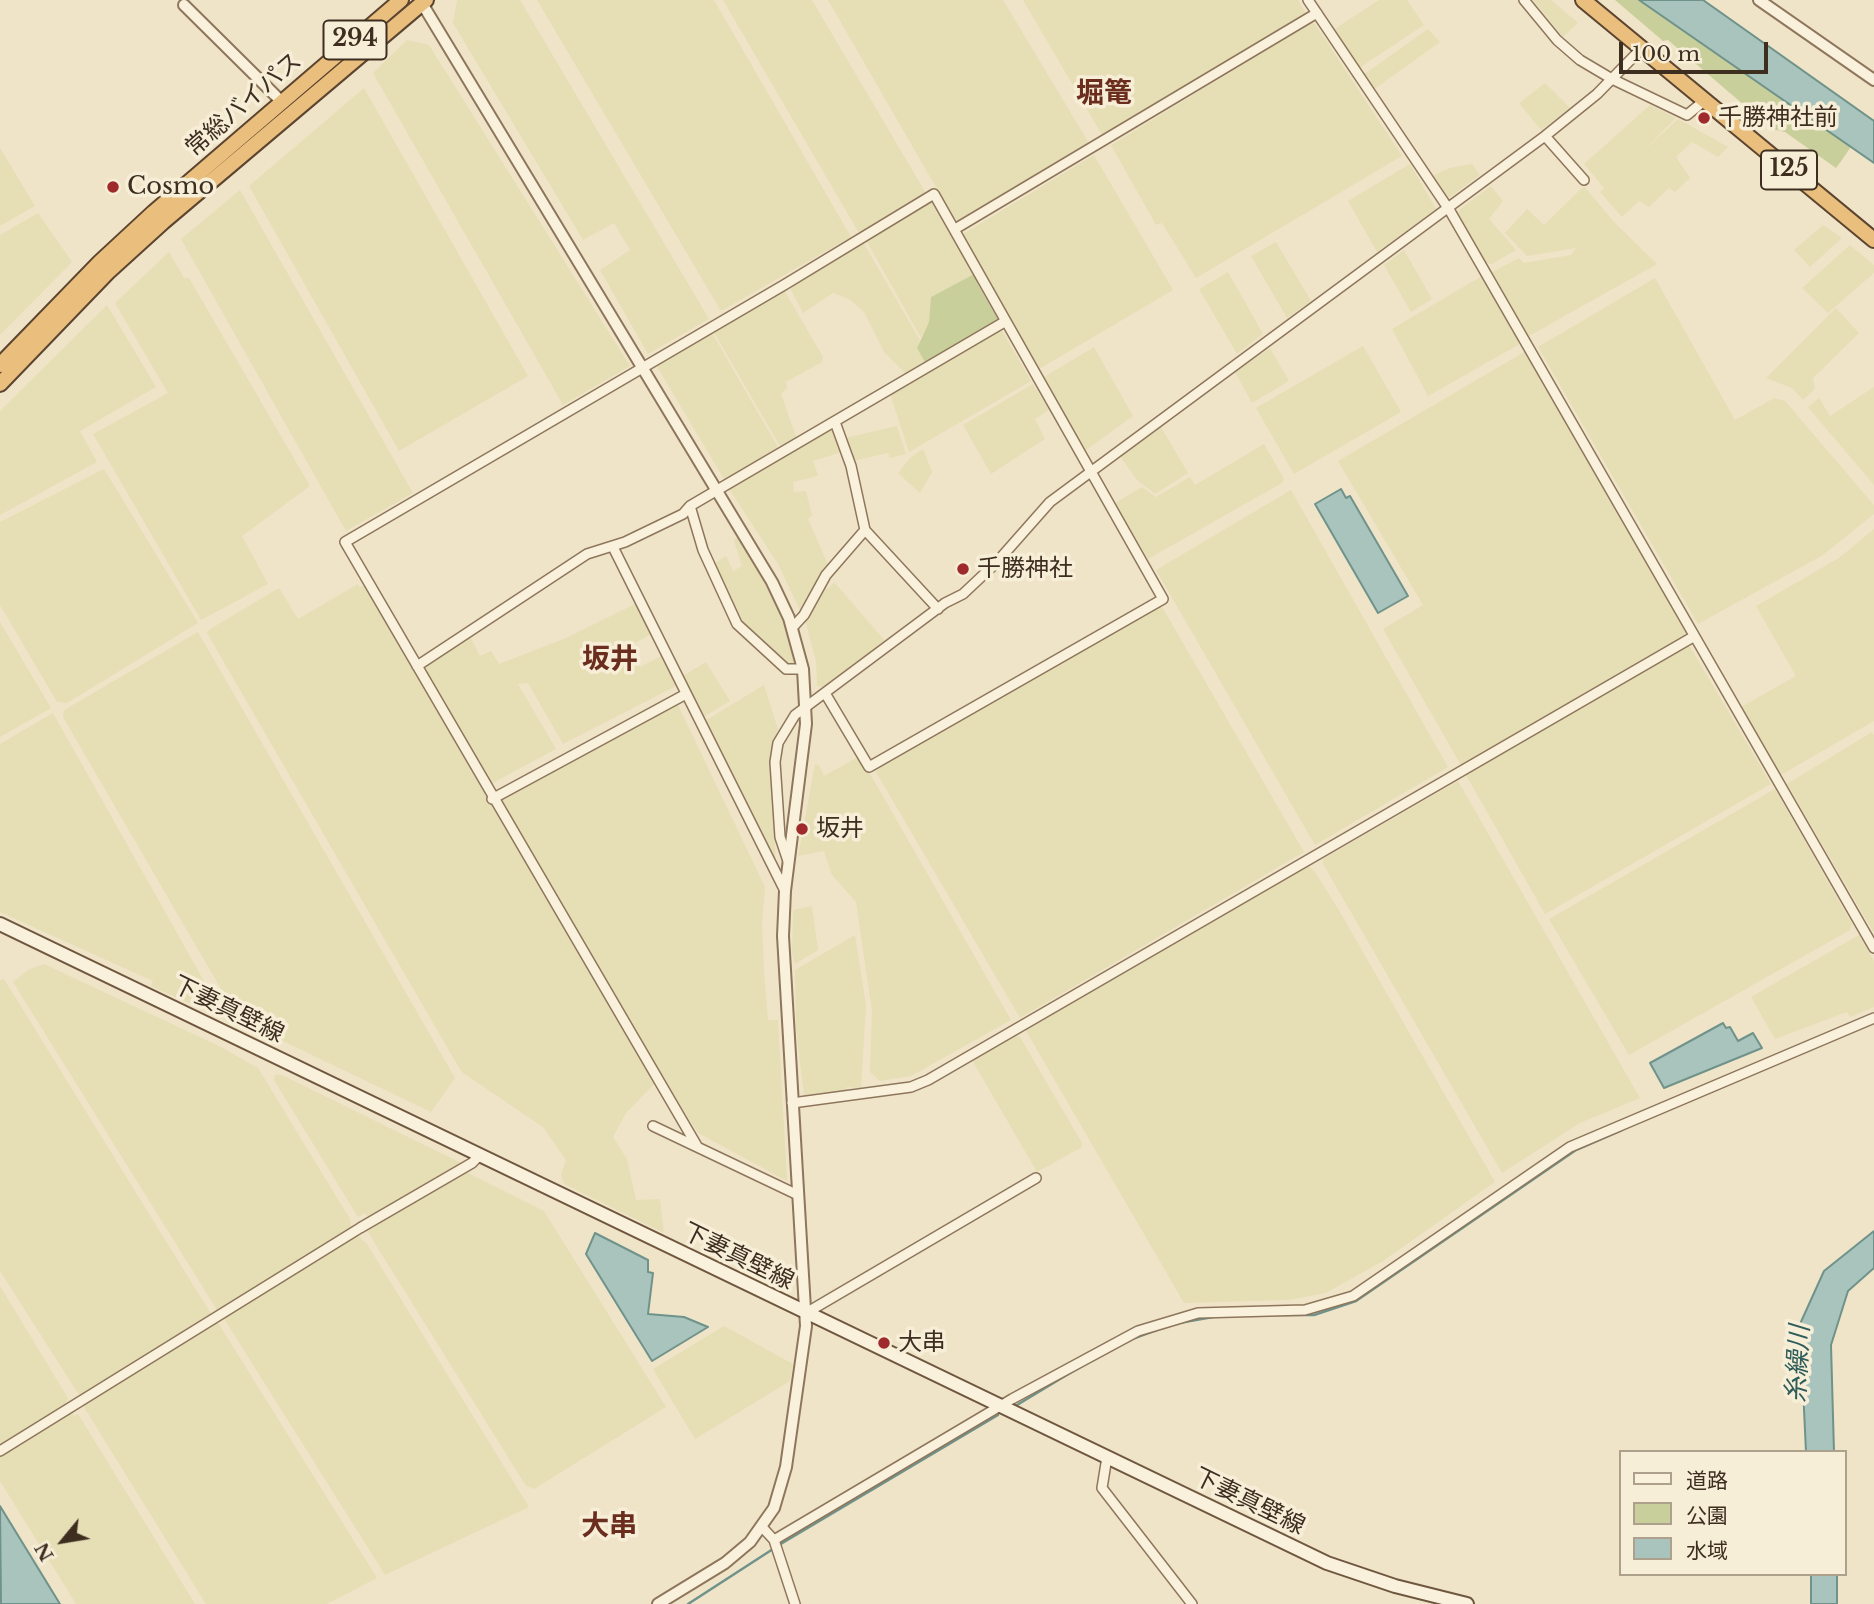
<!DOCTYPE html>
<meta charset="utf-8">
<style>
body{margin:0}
#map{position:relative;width:1874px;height:1604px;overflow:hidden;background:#f0e4c8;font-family:"Libre Baskerville","Noto Sans JP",serif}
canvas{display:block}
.legend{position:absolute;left:1619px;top:1450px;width:228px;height:126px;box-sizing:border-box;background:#f7eed8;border:2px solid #ada18e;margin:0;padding:9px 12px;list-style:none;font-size:21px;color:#3d2e20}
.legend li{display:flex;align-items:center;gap:14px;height:35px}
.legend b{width:35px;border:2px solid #ada18e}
.north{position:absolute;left:28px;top:1506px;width:70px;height:70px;-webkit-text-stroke:5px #f7eed8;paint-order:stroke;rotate:240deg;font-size:19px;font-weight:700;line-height:28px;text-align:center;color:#3d2e20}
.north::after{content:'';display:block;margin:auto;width:24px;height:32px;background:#3d2e20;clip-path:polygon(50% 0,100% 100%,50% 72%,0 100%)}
.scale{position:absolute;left:1619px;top:42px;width:149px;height:32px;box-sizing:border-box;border:4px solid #3d2e20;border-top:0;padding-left:9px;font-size:21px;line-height:24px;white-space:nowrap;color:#3d2e20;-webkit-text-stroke:5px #f7eed8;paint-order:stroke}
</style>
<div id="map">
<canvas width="1874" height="1604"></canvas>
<ul class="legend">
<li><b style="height:9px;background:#faf1dc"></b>道路</li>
<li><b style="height:19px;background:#c9cf9b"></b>公園</li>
<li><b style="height:19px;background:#a9c4bc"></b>水域</li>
</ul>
<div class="north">N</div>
<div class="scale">100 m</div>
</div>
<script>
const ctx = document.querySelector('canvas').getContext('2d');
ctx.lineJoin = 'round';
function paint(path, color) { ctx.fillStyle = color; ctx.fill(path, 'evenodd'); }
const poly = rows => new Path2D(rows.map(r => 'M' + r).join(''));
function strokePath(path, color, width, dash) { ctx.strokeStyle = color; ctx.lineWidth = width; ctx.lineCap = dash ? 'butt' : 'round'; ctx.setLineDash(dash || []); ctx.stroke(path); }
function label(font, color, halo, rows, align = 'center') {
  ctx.font = font + ' "Libre Baskerville","Noto Sans JP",serif'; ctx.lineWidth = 7; ctx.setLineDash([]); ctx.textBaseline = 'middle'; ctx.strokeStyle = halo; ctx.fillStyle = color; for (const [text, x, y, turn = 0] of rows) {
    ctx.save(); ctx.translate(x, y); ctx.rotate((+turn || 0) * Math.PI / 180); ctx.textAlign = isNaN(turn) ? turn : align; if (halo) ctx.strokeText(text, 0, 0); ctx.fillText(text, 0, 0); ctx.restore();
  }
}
paint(poly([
 [457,0,520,0,709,319,648,354,600,270,630,250,614,223,583,240,453,23],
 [537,0,714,0,851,237,721,311],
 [723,0,812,0,927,195,859,233],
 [828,0,1003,0,1090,145,956,222],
 [1023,0,1298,0,1306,14,1106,136,1102,135],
 [1379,0,1407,0,1424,25,1359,68,1333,30],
 [1533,0,1551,0,1578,23,1563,37],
 [1311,23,1315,24,1402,156,1196,278,1162,223,1156,225,1111,145],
 [1428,29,1440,42,1373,90,1363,75],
 [407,40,429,45,630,366,563,405,373,73],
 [1545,83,1570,108,1541,130,1519,103],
 [364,88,528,376,399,451,249,186],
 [1650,105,1676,118,1642,152,1678,119,1728,147,1718,157,1692,142,1676,157,1690,178,1675,192,1669,188,1649,207,1639,201,1622,217,1600,192,1604,188,1584,164],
 [0,148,35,206,0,226],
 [1094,155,1173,290,1039,369,963,234],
 [1410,164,1436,209,1377,252,1348,201],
 [1472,164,1480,175,1446,200,1432,176,1450,168],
 [1491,186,1503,201,1489,219,1516,250,1492,264,1486,263,1458,215,1459,210],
 [1584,186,1614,222,1657,264,1529,336,1492,272,1519,258,1524,263,1571,255,1576,248,1527,256,1505,233,1527,209,1544,225],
 [240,190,413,493,346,531,181,239],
 [932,201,976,273,931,297,929,322,921,338,866,240],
 [38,213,72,262,0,335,0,235],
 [1823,225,1842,238,1810,267,1794,250],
 [1276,242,1311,301,1287,318,1251,256],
 [864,244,920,340,917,348,926,364,907,375,884,352,864,312,849,299,833,293,803,313,791,290,792,285],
 [1850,245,1874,265,1874,273,1828,313,1802,288],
 [1404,250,1432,299,1411,312,1384,265],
 [169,252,184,278,189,278,310,486,242,536,268,584,201,620,93,434,168,393,115,303],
 [1228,272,1263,334,1237,354,1199,289],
 [1482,276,1519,340,1518,345,1428,396,1392,329],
 [1655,278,1735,420,1774,398,1785,401,1874,505,1874,514,1823,555,1698,624,1538,347],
 [784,290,823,357,822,362,786,382,787,388,781,394,797,439,781,448,712,329],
 [107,305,156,387,80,431,97,462,0,515,0,411],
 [1836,308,1859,333,1813,378,1815,389,1803,400,1792,388,1766,378],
 [1001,329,1031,381,909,452,890,394],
 [711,331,779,449,725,481,655,363],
 [1363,346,1401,412,1294,474,1256,408],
 [1094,347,1133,416,1082,453,1041,379],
 [1270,348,1289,381,1252,403,1235,372],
 [1526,351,1687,635,1462,767,1383,629,1423,605,1338,461],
 [1033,384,1049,410,1035,419,1045,439,991,474,963,425],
 [1874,387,1874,485,1808,407,1819,398,1830,416],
 [897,426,906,454,890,458,888,453,853,461,845,438],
 [1161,427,1188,473,1155,494,1136,479,1120,456],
 [832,428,842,452,813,461,818,475,814,477,793,482,794,492,806,491,812,515,808,519,829,567,801,612,778,564,728,487],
 [1264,444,1284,479,1282,483,1148,559,1115,503,1142,487,1156,497,1190,477,1195,485],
 [923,449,932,472,920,493,898,473,911,457],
 [104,469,198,623,67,703,57,702,0,605,0,522],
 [1291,490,1448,767,1315,845,1156,570],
 [1874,529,1874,721,1781,775,1741,707,1796,676,1756,606,1839,558],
 [738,535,781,614,795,666,789,666,739,620,712,565,726,556,733,571,742,566,734,541],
 [834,582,886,642,823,687,817,686,816,661,805,620,823,586,828,589],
 [358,584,360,587,365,585,657,1081,626,1113,613,1137,627,1159,636,1200,660,1199,664,1233,564,1184,561,1175,566,1160,543,1127,463,1073,458,1066,207,633,210,629,279,588,298,619],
 [637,603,653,633,619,652,640,667,663,655,678,685,563,744,528,683,518,684,556,749,491,784,420,667,469,634,480,656,491,651,499,664,566,638],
 [1161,605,1304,852,1020,1018,876,772,880,765],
 [0,622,51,708,0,737],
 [198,632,455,1078,431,1112,239,1020,63,717,64,710],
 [1689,645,1771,784,1545,914,1466,775],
 [706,662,730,701,702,718,681,677],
 [764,685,778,729,771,749,776,868,703,722],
 [677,703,765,887,762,922,764,972,768,1020,778,1020,787,1181,698,1133,612,995,614,994,500,799],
 [53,713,226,1020,151,986,153,981,0,912,0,744],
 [1872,732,1874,736,1874,933,1787,784],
 [860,756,1011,1020,911,1076,880,1081,870,1072,872,1011,856,902,832,875,824,851,798,856,815,764,819,765,824,776],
 [1458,781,1640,1098,1580,1123,1502,1173,1323,864,1323,859],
 [1775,789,1852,924,1850,930,1629,1055,1549,919],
 [1308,866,1315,872,1340,912,1495,1182,1383,1261,1326,1293,1289,1300,1184,1303,1025,1029],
 [812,906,818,950,795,964,792,953,793,910],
 [855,935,866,1005,861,1088,847,1087,846,1091,804,1096,796,1028,795,970],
 [1859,935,1874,961,1874,1007,1850,1017,1847,1012,1775,1039,1751,997],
 [44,964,219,1046,258,1068,350,1219,351,1228,217,1310,13,982,28,970],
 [4,979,211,1314,79,1395,0,1271,0,980],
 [1015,1035,1020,1037,1082,1143,1082,1147,1037,1172,972,1060],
 [275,1075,282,1075,461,1163,369,1218,365,1213,358,1217,274,1080],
 [466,1172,544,1211,666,1407,534,1489,526,1486,366,1229],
 [357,1235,367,1244,529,1507,385,1575,223,1317],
 [0,1286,68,1398,65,1405,0,1445],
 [217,1321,377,1578,327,1604,206,1604,82,1404],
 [724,1326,793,1364,790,1381,695,1439,653,1369],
 [71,1411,74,1416,78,1414,195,1604,76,1604,0,1481,0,1455]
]), '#e6deb5');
paint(poly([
 [1615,0,1645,0,1852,145,1842,160,1836,168,1785,132,1772,129,1668,40,1663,41],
 [976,273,977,283,999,321,926,364,917,348,929,322,931,297]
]), '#c9cf9b');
const water = poly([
 [1639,0,1703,0,1874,121,1874,163,1639,0],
 [1341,489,1346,498,1350,496,1408,596,1378,613,1315,504,1341,489],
 [1723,1023,1726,1028,1730,1027,1738,1041,1753,1033,1762,1048,1664,1088,1650,1063,1723,1023],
 [1874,1231,1874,1268,1848,1291,1831,1345,1834,1452,1806,1452,1800,1324,1824,1271,1874,1231],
 [595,1233,648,1260,648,1272,653,1273,648,1314,684,1317,708,1327,652,1361,586,1254,595,1233],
 [0,1506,60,1604,1,1604,0,1506],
 [1811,1574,1837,1574,1837,1604,1811,1604,1811,1574]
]);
paint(water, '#a9c4bc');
strokePath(water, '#6f938a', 2);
strokePath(poly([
 [1265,1315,1314,1315,1356,1301,1576,1150,1622,1130],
 [1179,1323,1213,1317],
 [1132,1339,1165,1327],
 [1017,1405,1080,1367],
 [779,1545,998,1415],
 [688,1604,773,1549]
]), '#6f938a', 2.5);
const minor = poly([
 [1308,0,1450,211,1874,948],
 [1524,0,1557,40,1580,60,1612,79,1687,115,1704,101],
 [1545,136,1584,180],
 [955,229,1317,13],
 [835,422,851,466,865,530,938,609],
 [613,547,785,891],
 [792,628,804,615,826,575,865,530],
 [417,666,587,554,625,542,683,514,690,506],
 [803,669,786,669,737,624,703,550,690,506,1006,321],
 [492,799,686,694],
 [788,861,780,837,775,762,778,743,795,715,945,603,963,594,997,562,1050,502,1545,136,1597,94,1642,48],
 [792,1103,911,1087,928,1080,1693,637],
 [653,1126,798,1195],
 [697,1146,345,542,784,285,934,194,1163,599,869,767,825,693],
 [806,1313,1036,1178],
 [0,1451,360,1228,472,1163,480,1155],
 [1107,1457,1102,1488,1192,1604],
 [762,1527,774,1540,1012,1399,1138,1331,1198,1313,1305,1310,1353,1296,1570,1147,1874,1018],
 [774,1540,795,1604]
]);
const tertiary = poly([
 [420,0,772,582,789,618,803,669,806,724,785,891,783,936,806,1326,786,1467,774,1508,750,1542,725,1563,658,1604],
 [1759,0,1874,80],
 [184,5,282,102]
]);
const secondary = poly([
 [0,924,1327,1563,1395,1586,1467,1604]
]);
const trunk = poly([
 [1583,0,1874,240],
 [0,365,100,262,154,212,401,0],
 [0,384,109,271,163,222,426,0]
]);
strokePath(minor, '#8d765c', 12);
strokePath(tertiary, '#8d765c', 14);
strokePath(secondary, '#6f573f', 16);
strokePath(trunk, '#5b4430', 18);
strokePath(minor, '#faf1dc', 9);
strokePath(tertiary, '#faf1dc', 10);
strokePath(secondary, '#faf1dc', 12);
strokePath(trunk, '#eabe7c', 14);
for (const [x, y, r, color] of [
 [1704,118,7,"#9e2a2b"],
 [113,187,7,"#9e2a2b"],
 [963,569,7,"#9e2a2b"],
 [802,829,7,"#9e2a2b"],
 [884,1343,7,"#9e2a2b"]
]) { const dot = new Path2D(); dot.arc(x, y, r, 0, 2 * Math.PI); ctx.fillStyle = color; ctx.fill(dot); strokePath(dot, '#f7eed8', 2.5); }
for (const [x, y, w] of [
 [355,40,63],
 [1789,170,56]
]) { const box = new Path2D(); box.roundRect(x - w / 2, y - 19.5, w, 39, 5); ctx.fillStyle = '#f7eed8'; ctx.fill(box); strokePath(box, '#3d2e20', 2); }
label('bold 23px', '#3d2e20', null, [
 ["294",355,40],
 ["125",1789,170]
]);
label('24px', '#3d2e20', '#f7eed8', [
 ["常総バイパス",244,105,-41],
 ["下妻真壁線",228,1010,26],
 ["下妻真壁線",738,1257,26],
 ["下妻真壁線",1249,1502,26]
]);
label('24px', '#3d2e20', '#f7eed8', [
 ["千勝神社前",1718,118],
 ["Cosmo",127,187],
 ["千勝神社",977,569],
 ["坂井",816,829],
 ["大串",898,1343]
], 'left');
label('italic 26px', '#2f5d5a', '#f7eed8', [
 ["糸繰川",1799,1364,-87]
]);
label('bold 28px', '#6b2e1e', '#f7eed8', [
 ["堀篭",1104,94],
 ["坂井",610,660],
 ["大串",609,1527]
]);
</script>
